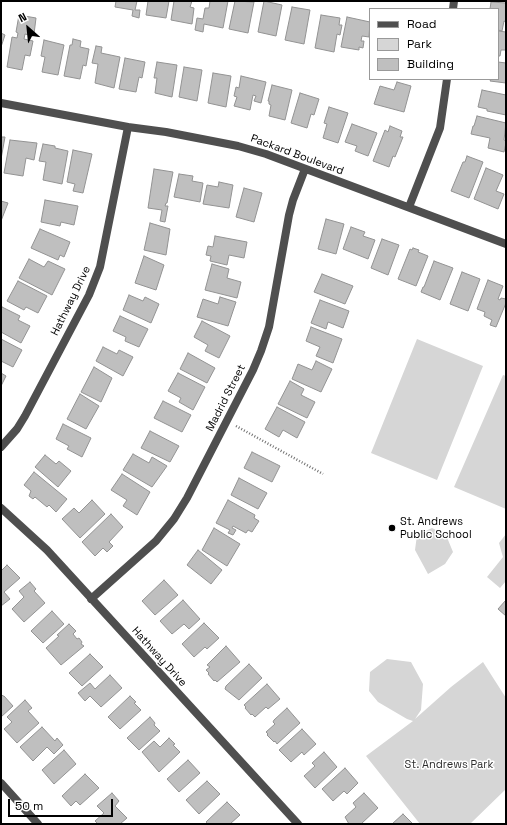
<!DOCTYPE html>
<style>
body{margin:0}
#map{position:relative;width:507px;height:825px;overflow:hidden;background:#fff;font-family:"Space Grotesk",sans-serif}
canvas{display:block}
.frame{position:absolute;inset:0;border:2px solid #000;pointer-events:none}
.legend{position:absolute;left:369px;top:8px;width:130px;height:72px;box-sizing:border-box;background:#fff;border:1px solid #999;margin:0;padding:5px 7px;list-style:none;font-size:12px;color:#000}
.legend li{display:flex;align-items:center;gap:8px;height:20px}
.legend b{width:20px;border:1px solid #999}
.north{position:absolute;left:8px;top:8px;width:40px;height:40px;-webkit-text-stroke:3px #fff;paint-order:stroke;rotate:333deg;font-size:11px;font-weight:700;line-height:16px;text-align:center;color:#000}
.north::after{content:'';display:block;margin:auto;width:14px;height:18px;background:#000;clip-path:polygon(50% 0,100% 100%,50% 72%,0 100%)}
.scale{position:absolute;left:8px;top:799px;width:105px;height:18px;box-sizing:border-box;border:2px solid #000;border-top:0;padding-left:5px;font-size:12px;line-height:14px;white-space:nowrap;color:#000;-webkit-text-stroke:3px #fff;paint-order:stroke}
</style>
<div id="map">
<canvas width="507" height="825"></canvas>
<div class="frame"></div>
<ul class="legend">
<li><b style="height:5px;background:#4f4f4f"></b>Road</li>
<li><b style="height:11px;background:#d6d6d6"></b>Park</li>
<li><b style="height:11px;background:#bfbfbf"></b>Building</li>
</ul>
<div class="north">N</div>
<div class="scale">50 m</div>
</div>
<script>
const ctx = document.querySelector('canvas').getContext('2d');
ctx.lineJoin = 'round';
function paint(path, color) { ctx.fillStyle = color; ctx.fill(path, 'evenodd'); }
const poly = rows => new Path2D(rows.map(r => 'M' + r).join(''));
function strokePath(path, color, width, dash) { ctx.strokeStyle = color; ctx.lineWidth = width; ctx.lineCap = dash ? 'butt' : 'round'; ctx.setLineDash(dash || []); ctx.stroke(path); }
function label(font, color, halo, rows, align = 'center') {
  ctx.font = font + ' "Space Grotesk",sans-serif'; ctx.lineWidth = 3; ctx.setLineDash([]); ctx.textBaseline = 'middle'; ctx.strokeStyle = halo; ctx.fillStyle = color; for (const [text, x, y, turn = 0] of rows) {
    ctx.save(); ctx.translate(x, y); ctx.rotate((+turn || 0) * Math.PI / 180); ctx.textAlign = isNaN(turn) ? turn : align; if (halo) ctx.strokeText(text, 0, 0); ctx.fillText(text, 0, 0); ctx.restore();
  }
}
paint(poly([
 [417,339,483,366,437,480,371,453],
 [503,375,506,376,506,509,454,487],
 [432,528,446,535,453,552,445,564,428,574,415,550,417,535],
 [506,534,506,581,500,588,487,577,503,557,499,543],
 [387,659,411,662,423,684,421,710,415,719,451,687,483,662,506,698,506,789,470,824,420,824,366,756,413,721,407,719,378,702,369,691,370,672]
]), '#d6d6d6');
const building = poly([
 [116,1,137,1,135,10,140,10,139,18,132,16,133,10,115,7,116,1],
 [148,1,169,1,166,18,146,15,148,1],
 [174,1,192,1,190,7,194,8,192,24,171,20,174,1],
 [210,1,228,1,223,28,204,24,203,32,195,30,197,18,203,19,205,8,209,8,210,1],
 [235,1,254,2,248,33,229,29,235,1],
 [264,1,282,5,276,36,258,32,264,1],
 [491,2,506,3,506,22,504,21,502,31,498,30,498,9,490,9,491,2],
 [292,7,310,10,304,44,285,40,292,7],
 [19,15,36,18,34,34,33,34,33,36,25,34,24,39,33,41,30,56,25,55,22,70,7,67,12,37,17,38,18,33,16,32,19,15],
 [321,15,340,18,339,25,342,25,340,35,337,34,334,52,315,48,321,15],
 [347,17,370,22,369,37,362,36,361,41,364,41,363,48,359,47,359,50,341,47,347,17],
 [498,31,506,32,506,50,501,50,500,56,498,56,498,31],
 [1,33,5,35,1,47,1,33],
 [73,39,81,41,80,47,89,49,86,66,83,65,80,79,64,76,70,45,72,45,73,39],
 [44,40,64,45,58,75,42,72,45,57,41,56,44,40],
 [96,46,102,47,101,53,120,57,114,88,95,83,98,64,92,63,96,46],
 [125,58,145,62,142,78,139,77,136,92,119,89,125,58],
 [157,62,177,65,172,97,155,93,157,78,154,78,157,62],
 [498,62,506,63,506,83,490,81,491,79,498,79,498,62],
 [184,67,202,70,197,101,179,97,184,67],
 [213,73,231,76,226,107,208,103,213,73],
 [241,76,266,82,261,103,254,101,256,96,253,95,250,110,234,106,237,97,234,96,236,87,239,88,241,76],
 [397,82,411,86,404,112,374,104,380,86,394,90,397,82],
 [272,85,292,90,285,120,269,116,271,105,269,104,269,101,268,101,272,85],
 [482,90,506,95,506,115,487,111,487,109,478,107,482,90],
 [300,93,319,99,314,115,311,114,307,128,291,123,300,93],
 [329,107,348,113,338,143,323,138,327,124,324,123,329,107],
 [477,116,506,123,504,140,506,141,506,143,504,152,488,148,490,138,471,134,473,126,474,126,477,116],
 [352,124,377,133,368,156,355,151,357,146,345,142,352,124],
 [390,126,402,131,400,137,403,137,395,157,393,156,389,167,373,161,385,130,388,132,390,126],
 [1,137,5,137,1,159,1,137],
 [10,140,37,143,34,160,26,158,23,176,4,173,10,140],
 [43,144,55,146,55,148,68,151,62,184,43,180,46,162,39,161,43,144],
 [73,150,92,154,83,193,73,191,75,184,67,182,73,150],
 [467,156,483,162,469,198,451,191,463,162,465,162,467,156],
 [486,168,503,175,496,191,504,194,498,209,474,199,486,168],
 [154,169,173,172,167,203,166,203,165,206,168,206,165,222,160,221,162,210,148,208,154,169],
 [179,174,193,176,192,181,203,183,200,202,174,197,179,174],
 [219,182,233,185,229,208,203,204,207,185,218,187,219,182],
 [244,188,262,193,254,222,236,217,244,188],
 [45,200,78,206,74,225,61,222,60,226,41,222,45,200],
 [1,201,8,203,1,221,1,201],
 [326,219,344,224,336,254,318,249,326,219],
 [150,223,170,229,166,255,144,250,150,223],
 [351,227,365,232,363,236,375,240,368,259,343,249,351,227],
 [40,229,70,242,64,257,60,255,58,260,31,248,40,229],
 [215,236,247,242,244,258,229,255,227,265,210,261,211,256,206,255,208,246,213,247,215,236],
 [382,239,399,245,388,275,371,268,382,239],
 [413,248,419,250,418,252,428,256,416,286,398,279,410,249,412,250,413,248],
 [144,256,164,265,156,290,135,283,144,256],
 [29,259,44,267,48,261,65,269,52,295,19,278,29,259],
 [434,261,453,268,440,300,421,292,423,287,424,287,434,261],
 [212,264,229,269,227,278,241,282,237,298,205,290,212,264],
 [462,272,480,279,468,311,450,304,462,272],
 [322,274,353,286,345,304,314,292,322,274],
 [488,280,503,286,498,299,500,300,501,298,506,299,506,303,496,327,490,325,492,320,484,316,485,312,477,309,488,280],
 [18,281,47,296,38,313,26,307,24,310,7,301,18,281],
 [129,295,143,301,145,297,159,304,151,323,123,310,129,295],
 [220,297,236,302,228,326,197,317,203,299,218,304,220,297],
 [320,300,349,311,343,328,328,322,326,329,311,323,320,300],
 [2,307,20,316,18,320,30,326,21,343,1,332,1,310,2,307],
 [120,316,148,329,139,347,125,341,126,337,113,331,120,316],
 [202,321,230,336,219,358,205,351,208,345,194,337,202,321],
 [311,327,342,339,333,363,316,356,320,347,306,341,311,327],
 [1,339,22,350,13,367,1,361,1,339],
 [103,347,117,354,119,350,133,357,123,376,96,361,103,347],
 [188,353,215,368,207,383,180,369,188,353],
 [316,361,332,369,321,392,292,379,298,364,312,370,316,361],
 [94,367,112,378,101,402,81,392,94,367],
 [1,373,6,376,1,386,1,373],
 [178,373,205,387,193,410,179,402,181,398,168,391,178,373],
 [290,381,304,389,301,395,315,402,307,418,278,404,290,381],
 [80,394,99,406,86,429,67,419,80,394],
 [163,401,191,415,182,432,154,418,163,401],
 [277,407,305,422,297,438,283,430,279,437,265,429,277,407],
 [63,424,91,438,82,457,67,449,69,446,56,439,63,424],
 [150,431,179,446,170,462,141,448,150,431],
 [252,452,280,466,272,482,244,468,252,452],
 [133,454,149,463,152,457,167,466,152,487,123,470,133,454],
 [45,455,56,464,59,461,71,471,58,487,35,467,45,455],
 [34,472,67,499,56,512,49,505,47,507,35,497,33,499,29,496,31,491,24,485,34,472],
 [122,474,150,492,137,515,123,506,127,500,111,490,122,474],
 [239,478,267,493,258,509,231,495,239,478],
 [92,500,105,514,80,538,62,519,74,508,79,513,92,500],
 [228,500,255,515,254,518,259,521,252,532,248,530,246,533,233,526,232,528,236,530,233,535,228,533,230,530,216,523,228,500],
 [111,514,123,527,109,542,113,546,107,552,103,548,95,556,82,542,111,514],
 [214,528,240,544,227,566,202,550,214,528],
 [198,550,222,570,211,584,187,565,198,550],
 [7,565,20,578,4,592,10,599,1,606,1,571,7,565],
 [164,580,178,595,155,615,142,601,164,580],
 [30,582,36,589,34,591,45,603,24,622,12,609,24,597,19,591,30,582],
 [183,600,200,619,189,629,184,624,172,634,160,621,183,600],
 [506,600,506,616,498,609,506,600],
 [52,611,64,624,43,643,31,631,52,611],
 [204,623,219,638,207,649,205,647,194,657,182,644,204,623],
 [69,624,76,631,73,634,77,639,79,638,82,642,81,644,84,646,61,665,46,648,59,636,57,635,69,624],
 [226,646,240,662,217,682,215,680,214,681,208,674,209,673,206,670,210,667,207,665,226,646],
 [90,654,103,667,82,686,69,673,90,654],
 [249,664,262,678,239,700,225,689,226,686,249,664],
 [110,675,122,688,101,707,90,696,85,701,78,693,90,683,95,689,110,675],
 [267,684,280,699,268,709,266,707,255,717,252,714,251,715,245,708,246,707,244,705,267,684],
 [1,694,3,696,4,696,13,706,1,717,1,694],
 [130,696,136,702,134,703,141,710,120,729,108,717,130,696],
 [25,700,32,708,28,711,39,723,17,743,4,729,12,722,7,717,25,700],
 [287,708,300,723,277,744,275,741,274,742,267,735,268,734,266,732,275,724,273,722,274,720,287,708],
 [150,717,155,723,154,725,160,731,139,750,127,738,150,717],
 [42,727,55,741,57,738,63,745,54,754,47,747,33,761,20,747,42,727],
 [302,729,316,744,304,755,302,752,291,762,279,750,302,729],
 [169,738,175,744,173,745,180,752,159,772,142,752,154,741,160,747,169,738],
 [64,750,76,764,54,784,42,770,64,750],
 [324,752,337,767,315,788,304,776,315,766,312,763,324,752],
 [188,760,200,773,179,792,167,779,188,760],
 [345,768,358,783,347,794,344,791,333,801,322,789,345,768],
 [85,774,99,788,80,805,76,801,71,806,62,796,85,774],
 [207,781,220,794,199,814,186,800,207,781],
 [112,793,119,801,115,806,127,818,120,824,98,824,95,821,104,813,97,806,112,793],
 [364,793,378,808,361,824,349,824,345,817,356,807,353,803,364,793],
 [227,802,240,815,230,824,208,824,206,822,227,802],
 [403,814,413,824,392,824,403,814]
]);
paint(building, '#bfbfbf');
strokePath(building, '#939393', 1);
strokePath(poly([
 [236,426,323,474]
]), '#717171', 2.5, [1, 2]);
strokePath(poly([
 [453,9,454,1],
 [1,103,128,127,166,132,238,146,266,154,506,244],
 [409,207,440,128,447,79],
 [1,447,17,429,25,416,89,295,100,267,128,127],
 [1,508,47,550,298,824],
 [91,599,156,541,174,519,187,498,253,370,261,351,269,327,289,215,293,200,305,169],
 [1,783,38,824]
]), '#4f4f4f', 8);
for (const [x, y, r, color] of [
 [392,528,4,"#000"]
]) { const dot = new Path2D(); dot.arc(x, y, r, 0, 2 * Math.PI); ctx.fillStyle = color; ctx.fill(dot); strokePath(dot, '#fff', 1.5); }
label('11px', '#000', '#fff', [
 ["Packard Boulevard",297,155,20],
 ["Hathway Drive",71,301,-64],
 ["Madrid Street",226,398,-63],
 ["Hathway Drive",159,657,48]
]);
label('11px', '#000', '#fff', [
 ["St. Andrews",400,522],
 ["Public School",400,535]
], 'left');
label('11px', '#2d2d2d', '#fff', [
 ["St. Andrews Park",449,765]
]);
</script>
